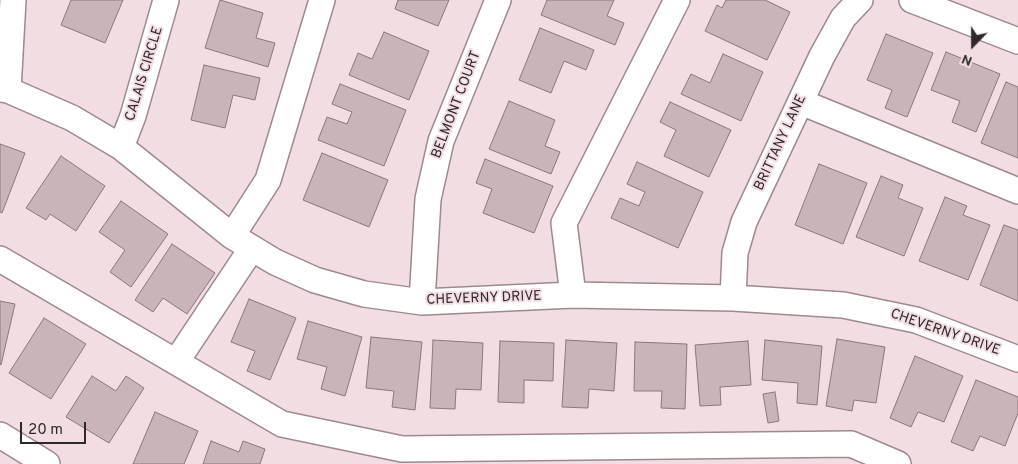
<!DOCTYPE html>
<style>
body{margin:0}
#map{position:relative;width:1018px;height:464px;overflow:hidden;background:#f2dde2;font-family:Overpass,sans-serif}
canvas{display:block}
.north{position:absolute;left:948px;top:20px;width:50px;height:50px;-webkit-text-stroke:4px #f2dde2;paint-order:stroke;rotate:202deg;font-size:14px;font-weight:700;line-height:20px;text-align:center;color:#2f282a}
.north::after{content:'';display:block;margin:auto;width:18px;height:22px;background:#2f282a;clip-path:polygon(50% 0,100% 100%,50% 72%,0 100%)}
.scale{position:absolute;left:20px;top:422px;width:66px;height:22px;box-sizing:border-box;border:2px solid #2f282a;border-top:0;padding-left:6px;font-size:15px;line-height:18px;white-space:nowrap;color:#2f282a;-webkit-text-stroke:4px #f2dde2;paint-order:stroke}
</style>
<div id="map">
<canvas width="1018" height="464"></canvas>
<div class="north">N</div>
<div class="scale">20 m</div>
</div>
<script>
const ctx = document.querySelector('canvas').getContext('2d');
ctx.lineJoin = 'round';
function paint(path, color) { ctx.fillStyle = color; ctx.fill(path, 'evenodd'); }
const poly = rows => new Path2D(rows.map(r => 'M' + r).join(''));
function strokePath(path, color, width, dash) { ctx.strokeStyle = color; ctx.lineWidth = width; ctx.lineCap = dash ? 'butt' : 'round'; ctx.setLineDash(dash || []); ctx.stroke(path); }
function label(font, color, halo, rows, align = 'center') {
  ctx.font = font + ' Overpass,sans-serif'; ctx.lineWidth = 4; ctx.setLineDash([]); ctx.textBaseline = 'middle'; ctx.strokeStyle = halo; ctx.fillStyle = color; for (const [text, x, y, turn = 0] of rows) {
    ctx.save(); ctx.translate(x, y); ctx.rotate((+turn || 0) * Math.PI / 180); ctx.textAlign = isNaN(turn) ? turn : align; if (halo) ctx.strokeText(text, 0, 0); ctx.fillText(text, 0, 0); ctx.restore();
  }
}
const building = poly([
 [71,0,123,0,105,43,61,25,71,0],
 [220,0,263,13,256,38,275,43,268,67,205,48,220,0],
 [398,0,449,0,438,26,395,9,398,0],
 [547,0,614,0,607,16,624,23,615,45,541,15,547,0],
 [726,0,765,0,790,12,767,60,705,31,717,5,722,8,726,0],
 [540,28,594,50,586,70,564,61,551,93,519,80,540,28],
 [384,32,429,51,409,100,349,75,358,53,372,59,384,32],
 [886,34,933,53,907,117,885,108,892,90,867,80,886,34],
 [946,52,1000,74,976,132,952,122,960,101,931,90,946,52],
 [723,54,763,72,741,121,681,94,691,74,710,83,723,54],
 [204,65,260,78,255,100,233,95,225,128,191,120,204,65],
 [1006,82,1018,87,1018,158,981,143,1006,82],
 [340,84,406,110,384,166,318,140,327,117,347,124,352,112,332,104,340,84],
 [509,101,555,120,545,146,560,152,551,174,489,149,509,101],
 [670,102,731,130,709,177,664,156,676,130,660,122,670,102],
 [0,144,25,153,2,213,0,212,0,144],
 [322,153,388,180,369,227,303,200,322,153],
 [61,156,105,186,76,231,50,214,46,220,26,208,61,156],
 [485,159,553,186,534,233,483,213,492,189,476,183,485,159],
 [637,162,703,192,678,248,611,218,620,198,639,206,645,192,627,184,637,162],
 [819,164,867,183,843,244,795,225,819,164],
 [881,176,903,185,898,198,923,208,904,256,856,237,881,176],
 [945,197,967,206,963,215,990,225,968,280,919,261,945,197],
 [121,201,168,234,131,287,110,272,125,250,99,232,121,201],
 [1004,225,1018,230,1018,301,980,285,1004,225],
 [172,244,215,273,187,314,163,298,153,312,135,300,172,244],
 [249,299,296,318,270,380,247,371,255,351,231,342,249,299],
 [0,301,15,304,1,365,0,364,0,301],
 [44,318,86,344,51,399,9,373,44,318],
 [308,321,362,337,345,396,321,389,327,367,297,359,308,321],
 [371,337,422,342,415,410,392,407,394,391,366,388,371,337],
 [837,339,885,347,876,403,854,400,852,411,826,406,837,339],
 [433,340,483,343,481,390,456,389,455,409,430,408,433,340],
 [566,340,617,343,614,391,589,389,588,408,562,407,566,340],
 [765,340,822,346,817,405,797,403,798,383,762,380,765,340],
 [500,341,554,343,553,381,524,380,524,403,498,402,500,341],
 [748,341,751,385,720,387,721,405,700,406,695,345,748,341],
 [635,342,687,344,685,409,661,408,662,391,634,391,635,342],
 [915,356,963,376,944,422,918,412,911,427,890,418,915,356],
 [92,376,116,391,126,376,144,388,109,443,66,417,92,376],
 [976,380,1018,397,1018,413,1005,446,980,436,973,451,951,442,976,380],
 [775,392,779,421,768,423,763,394,775,392],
 [155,412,198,431,184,464,133,464,155,412],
 [211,441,239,452,243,441,265,449,260,464,203,464,211,441]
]);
paint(building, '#c8b4b9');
strokePath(building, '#8a787c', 1);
const minor = poly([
 [912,0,1018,41],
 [0,89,8,90,72,118,121,147,232,236,275,262,315,280,364,294,422,302,573,295,733,298,843,305,916,320,1018,359],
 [8,90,13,0],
 [801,102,1018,191],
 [121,147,133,116,166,0],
 [232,236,268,180,322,0],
 [0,259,282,424,402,449,851,444,898,464],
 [573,295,564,223,677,0],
 [733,298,735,253,744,222,822,56,843,18,860,0],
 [422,302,428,199,441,141,498,0],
 [176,362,252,248],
 [0,435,47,464]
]);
strokePath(minor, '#9d8a8e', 28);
strokePath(minor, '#fff', 25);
label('14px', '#2f282a', '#f2dde2', [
 ["CALAIS CIRCLE",145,74,-73],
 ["BELMONT COURT",457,105,-69],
 ["BRITTANY LANE",781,143,-65],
 ["CHEVERNY DRIVE",484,299,-2],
 ["CHEVERNY DRIVE",945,333,19]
]);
</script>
